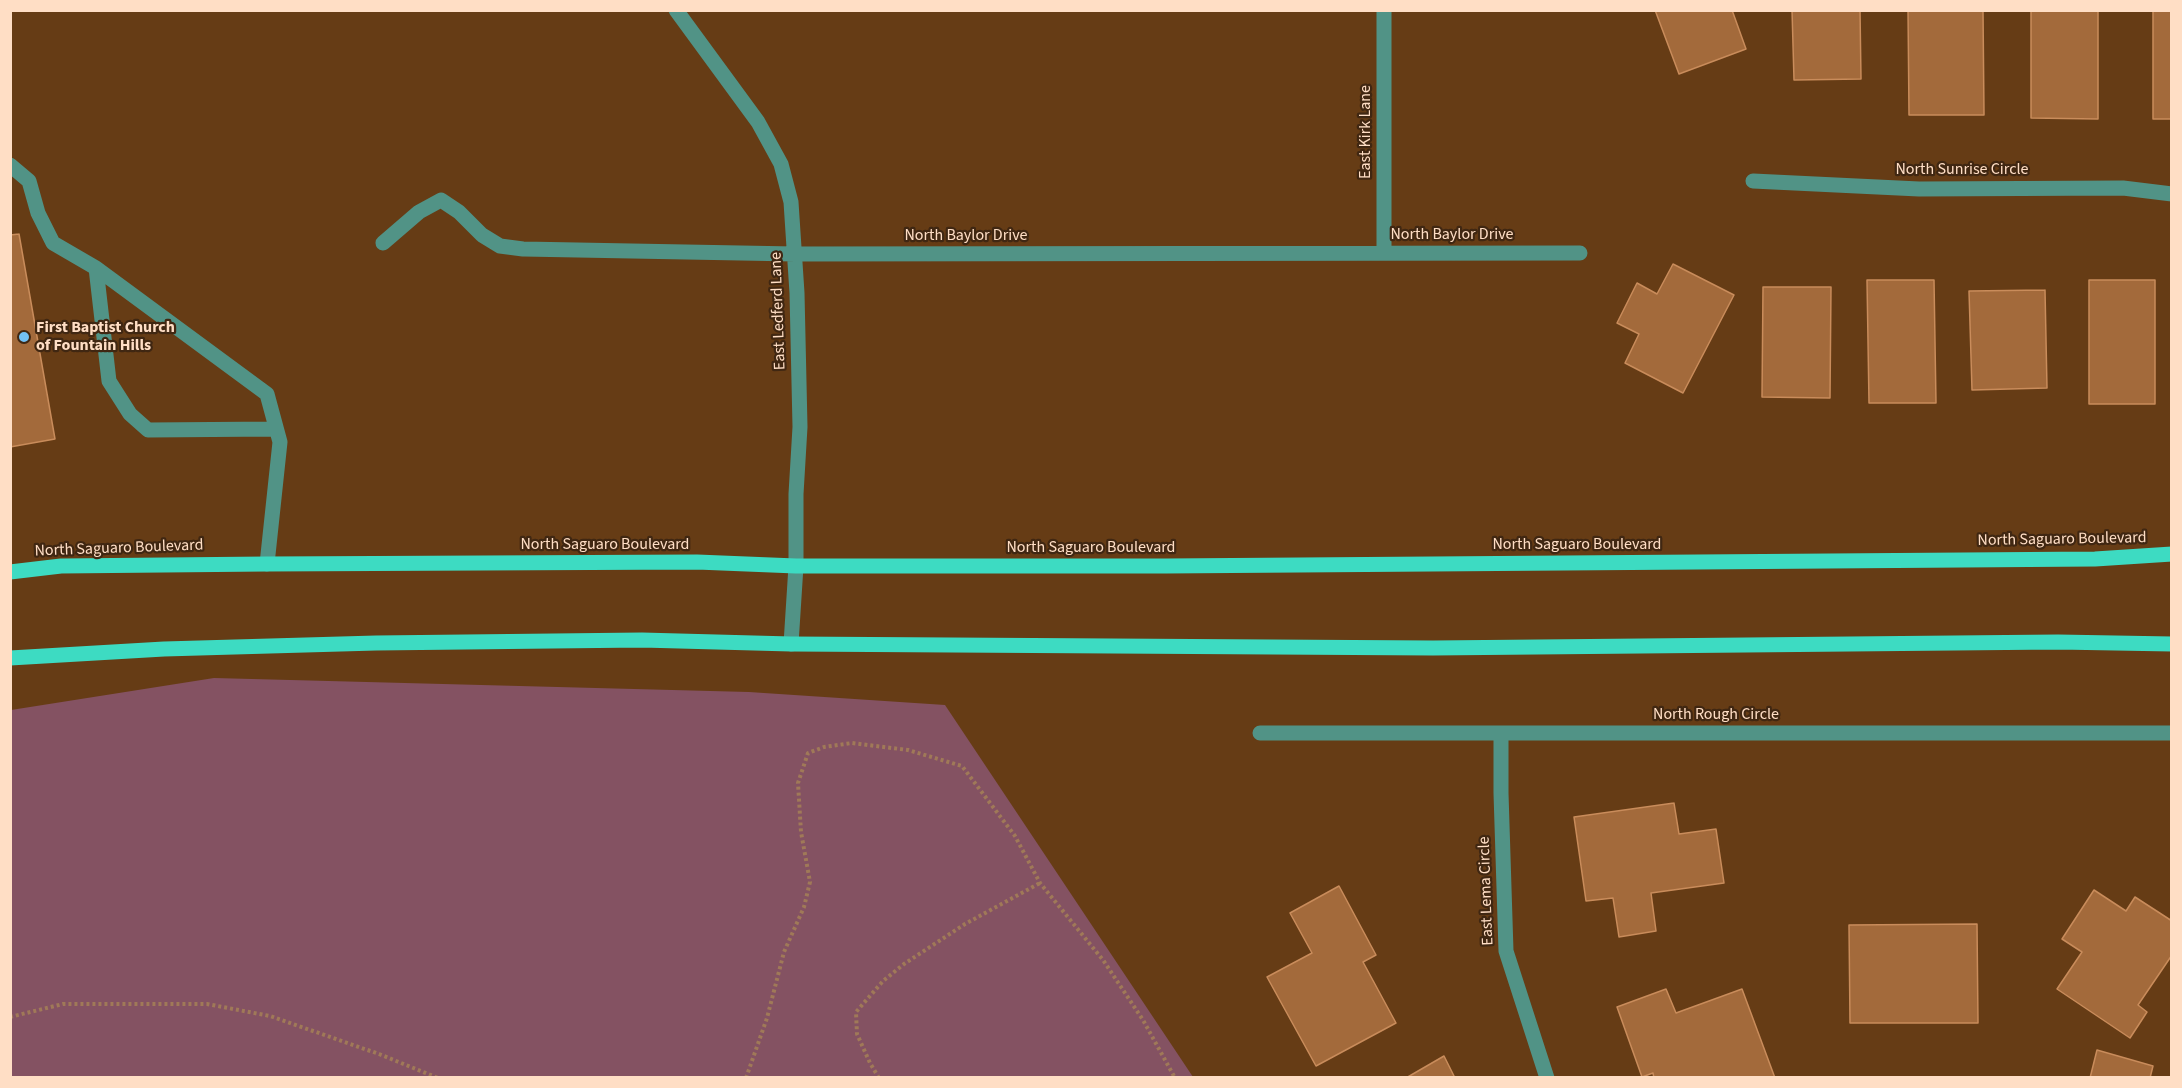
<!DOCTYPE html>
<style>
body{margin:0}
#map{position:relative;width:2182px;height:1088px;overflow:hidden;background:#663c15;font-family:"Source Sans 3",sans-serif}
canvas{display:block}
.frame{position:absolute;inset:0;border:12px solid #ffdec5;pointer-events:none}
</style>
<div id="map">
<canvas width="2182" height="1088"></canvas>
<div class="frame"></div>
</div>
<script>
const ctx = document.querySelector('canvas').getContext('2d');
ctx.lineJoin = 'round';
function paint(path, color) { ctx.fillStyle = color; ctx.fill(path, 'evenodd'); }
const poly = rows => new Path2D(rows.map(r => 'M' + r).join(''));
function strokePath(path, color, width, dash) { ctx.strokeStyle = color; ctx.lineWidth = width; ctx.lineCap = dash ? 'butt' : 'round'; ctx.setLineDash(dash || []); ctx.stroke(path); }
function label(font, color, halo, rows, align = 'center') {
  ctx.font = font + ' "Source Sans 3",sans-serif'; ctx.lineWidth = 4.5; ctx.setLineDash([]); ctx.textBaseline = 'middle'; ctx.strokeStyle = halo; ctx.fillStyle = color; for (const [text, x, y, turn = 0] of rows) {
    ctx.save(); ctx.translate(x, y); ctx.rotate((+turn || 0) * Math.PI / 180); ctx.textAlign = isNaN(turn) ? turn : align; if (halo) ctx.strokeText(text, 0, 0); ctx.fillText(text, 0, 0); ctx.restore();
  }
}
paint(poly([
 [214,678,749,692,945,705,1193,1077,11,1077,11,710]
]), '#845262');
const building = poly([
 [1655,10,1732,10,1746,49,1679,74,1655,10],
 [1792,10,1860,10,1861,79,1794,80,1792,10],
 [1908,10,1983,10,1984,115,1909,115,1908,10],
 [2153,10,2172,10,2172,119,2153,119,2153,10],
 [2031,11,2098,11,2098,119,2031,118,2031,11],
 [19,234,55,439,10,447,10,235,19,234],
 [1673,264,1734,295,1683,393,1625,363,1639,334,1617,323,1637,283,1657,294,1673,264],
 [1867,280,1934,280,1936,403,1869,403,1867,280],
 [2089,280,2155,280,2155,404,2089,404,2089,280],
 [1763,287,1831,287,1830,398,1762,397,1763,287],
 [2045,290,2047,388,1972,390,1969,291,2045,290],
 [1674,803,1679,834,1716,829,1724,883,1651,893,1656,931,1619,937,1613,898,1586,901,1574,817,1674,803],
 [1339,886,1376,955,1363,962,1396,1023,1316,1066,1267,977,1312,953,1290,913,1339,886],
 [2094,890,2126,911,2135,897,2172,921,2172,955,2138,1005,2147,1012,2130,1038,2057,989,2082,952,2062,939,2094,890],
 [1977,924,1978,1023,1850,1023,1849,925,1977,924],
 [1666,989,1676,1013,1742,989,1775,1078,1654,1078,1653,1073,1642,1077,1617,1007,1666,989],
 [2097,1050,2153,1066,2150,1078,2090,1078,2097,1050],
 [1444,1056,1455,1078,1406,1078,1444,1056]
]);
paint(building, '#a36a3b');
strokePath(building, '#c98c5b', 1.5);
strokePath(poly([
 [10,1017,63,1004,207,1004,270,1016,379,1054,438,1078],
 [746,1078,767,1018,784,952,804,907,810,882,801,832,798,783,808,753,824,747,852,743,908,750,962,766,1015,836,1040,883,1103,960,1143,1020,1175,1078],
 [879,1078,870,1063,857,1034,856,1012,883,981,904,964,965,924,1040,883]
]), '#a07958', 4, [3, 3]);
strokePath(poly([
 [676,10,758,122,781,164,791,202,797,293,800,427,796,494,796,566,791,644],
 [10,165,29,181,38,213,53,243,96,268,267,394,280,442,267,564],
 [1753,181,1919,189,2123,188,2172,194],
 [383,243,419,212,441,200,459,212,482,235,500,246,523,249,795,254,1580,253],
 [1384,253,1384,10],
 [96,268,109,381,130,414,148,430,276,429],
 [1260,733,2172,733],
 [1501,733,1501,793,1506,951,1547,1078]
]), '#519386', 15);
strokePath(poly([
 [10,572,61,566,267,564,697,562,796,566,1166,566,2095,559,2172,554],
 [10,658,164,649,376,643,642,640,791,644,1433,648,2058,642,2172,644]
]), '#3ddbc2', 15);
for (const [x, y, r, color] of [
 [24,337,6,"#72c1f5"]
]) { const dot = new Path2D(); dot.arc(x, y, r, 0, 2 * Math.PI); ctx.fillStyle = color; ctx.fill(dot); strokePath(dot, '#402712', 2); }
label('16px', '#ffdec5', '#402712', [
 ["East Kirk Lane",1366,132,-90],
 ["North Sunrise Circle",1962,170],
 ["North Baylor Drive",1452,235],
 ["North Baylor Drive",966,236],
 ["East Ledferd Lane",779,311,-92],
 ["North Saguaro Boulevard",2062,540,-1],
 ["North Saguaro Boulevard",605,545],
 ["North Saguaro Boulevard",1577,545],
 ["North Saguaro Boulevard",1091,548],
 ["North Saguaro Boulevard",119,549,-2],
 ["North Rough Circle",1716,715],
 ["East Lema Circle",1487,891,-92]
]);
label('bold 16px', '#ffdec5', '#402712', [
 ["First Baptist Church",36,328],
 ["of Fountain Hills",36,346]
], 'left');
</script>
